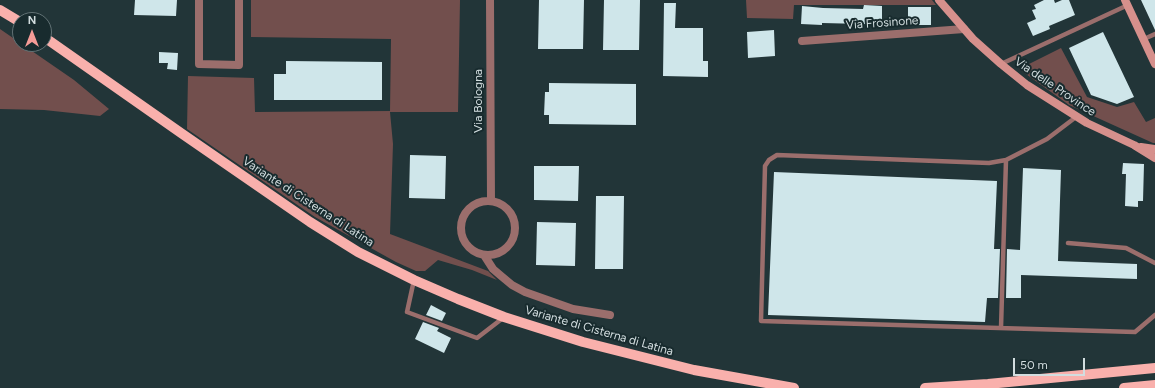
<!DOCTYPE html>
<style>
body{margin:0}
#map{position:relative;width:1155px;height:388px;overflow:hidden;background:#223538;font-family:Figtree,sans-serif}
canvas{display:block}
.north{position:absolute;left:12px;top:12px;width:40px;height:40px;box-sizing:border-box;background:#182b2e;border:1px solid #627275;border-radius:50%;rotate:0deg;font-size:11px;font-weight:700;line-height:16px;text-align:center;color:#d2dddf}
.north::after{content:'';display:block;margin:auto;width:14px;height:18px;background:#f59b97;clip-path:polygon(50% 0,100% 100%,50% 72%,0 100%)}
.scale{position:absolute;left:1013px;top:358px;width:72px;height:18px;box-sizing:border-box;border:2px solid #d2dddf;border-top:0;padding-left:5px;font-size:12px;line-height:14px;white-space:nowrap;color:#d2dddf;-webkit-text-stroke:3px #182b2e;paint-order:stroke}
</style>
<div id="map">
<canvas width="1155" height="388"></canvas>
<div class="north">N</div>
<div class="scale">50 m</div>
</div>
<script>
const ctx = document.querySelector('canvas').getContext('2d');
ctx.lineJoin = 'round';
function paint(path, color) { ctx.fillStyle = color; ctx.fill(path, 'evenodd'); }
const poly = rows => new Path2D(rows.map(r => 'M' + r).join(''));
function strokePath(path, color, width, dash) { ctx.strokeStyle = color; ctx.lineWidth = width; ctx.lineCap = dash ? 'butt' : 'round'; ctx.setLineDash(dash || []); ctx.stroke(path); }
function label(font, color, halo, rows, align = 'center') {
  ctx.font = font + ' Figtree,sans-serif'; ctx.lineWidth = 4; ctx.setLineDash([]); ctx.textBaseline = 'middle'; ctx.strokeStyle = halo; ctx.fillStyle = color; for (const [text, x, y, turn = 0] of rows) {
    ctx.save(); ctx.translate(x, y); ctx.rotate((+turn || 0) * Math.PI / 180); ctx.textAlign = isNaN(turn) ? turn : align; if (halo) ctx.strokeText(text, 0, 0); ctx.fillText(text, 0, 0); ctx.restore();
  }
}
paint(poly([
 [251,0,460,0,458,112,390,112,393,144,390,234,488,271,497,280,472,270,438,260,425,271,416,271,396,262,315,217,187,129,188,76,254,78,255,112,390,111,391,39,251,37],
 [746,0,932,0,936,5,794,5,793,19,747,18],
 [0,29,74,80,109,109,100,116,44,110,0,109],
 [1061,48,1087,97,1117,107,1134,102,1146,122,1155,118,1155,143,1153,143,1069,105,1019,69]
]), '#724f4d');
paint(poly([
 [135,0,177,0,176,16,134,15],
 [539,0,584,0,583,49,538,49],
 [604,0,640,0,639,50,603,50],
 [1044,0,1054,0,1055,3,1062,0,1069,0,1075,15,1049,26,1050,29,1033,36,1027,23,1036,19,1032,10,1036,9,1034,5],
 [1141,0,1155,0,1155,30],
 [664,3,676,3,675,28,703,28,703,61,708,61,708,77,663,76],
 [864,5,882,6,882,25,863,24,822,23,822,25,801,24,802,6,823,8,863,9],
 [908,7,931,7,931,25,911,25,911,20,908,20],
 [774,30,775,56,748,58,747,32],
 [1103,32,1134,97,1117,104,1091,95,1069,48],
 [159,52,178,53,177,70,167,69,168,63,159,63],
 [286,61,382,62,382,100,274,100,274,74,286,74],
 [549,83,636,84,636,125,549,124,549,115,544,115,545,92,549,92],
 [410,155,446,156,445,199,409,198],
 [1123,163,1144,164,1143,201,1138,201,1138,207,1125,206,1126,174,1122,174],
 [534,166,579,166,578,201,534,200],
 [1023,168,1061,170,1058,261,1137,264,1137,279,1021,275,1021,298,1006,298,1007,249,1020,250],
 [774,172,997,181,994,249,1000,249,998,298,987,298,985,322,768,315],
 [596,196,624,196,623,269,595,269],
 [537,222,576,223,575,266,536,265],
 [431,305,446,313,442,321,426,315],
 [423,322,439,328,437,331,451,338,444,353,415,339]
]), '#cfe6ea');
strokePath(poly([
 [1144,39,1155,34],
 [1001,64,1128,5],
 [1076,117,1047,139,1006,160,989,163,777,155,769,160,765,166,761,321,1135,332,1155,315],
 [1068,243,1126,248,1155,263],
 [414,280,407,312,477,338,503,318],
 [1001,328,1006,160]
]), '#9b6e6c', 4.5);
strokePath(poly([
 [199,0,199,64,239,65,239,0],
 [490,0,491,201],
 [802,41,964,29],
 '461 228a27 27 0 1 1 54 0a27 27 0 1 1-54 0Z',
 [484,255,493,269,500,275,512,285,525,292,573,309,610,315]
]), '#9b6e6c', 8);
strokePath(poly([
 [939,0,973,39,1001,64,1027,85,1087,123,1134,145,1155,158],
 [1125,0,1155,64],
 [1141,147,1155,149]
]), '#d6908c', 8);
strokePath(poly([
 [0,10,20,22],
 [44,37,181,133,310,222,358,252,414,280,458,299,504,317,583,342,694,370,794,388],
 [925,388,988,384,1155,368],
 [1124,388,1155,385]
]), '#f9b0ac', 10);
label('12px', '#d2dddf', '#182b2e', [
 ["Via Frosinone",882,23,-4],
 ["Via delle Province",1055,87,34],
 ["Via Bologna",478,101,-90],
 ["Variante di Cisterna di Latina",308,202,33],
 ["Variante di Cisterna di Latina",599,331,16]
]);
</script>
